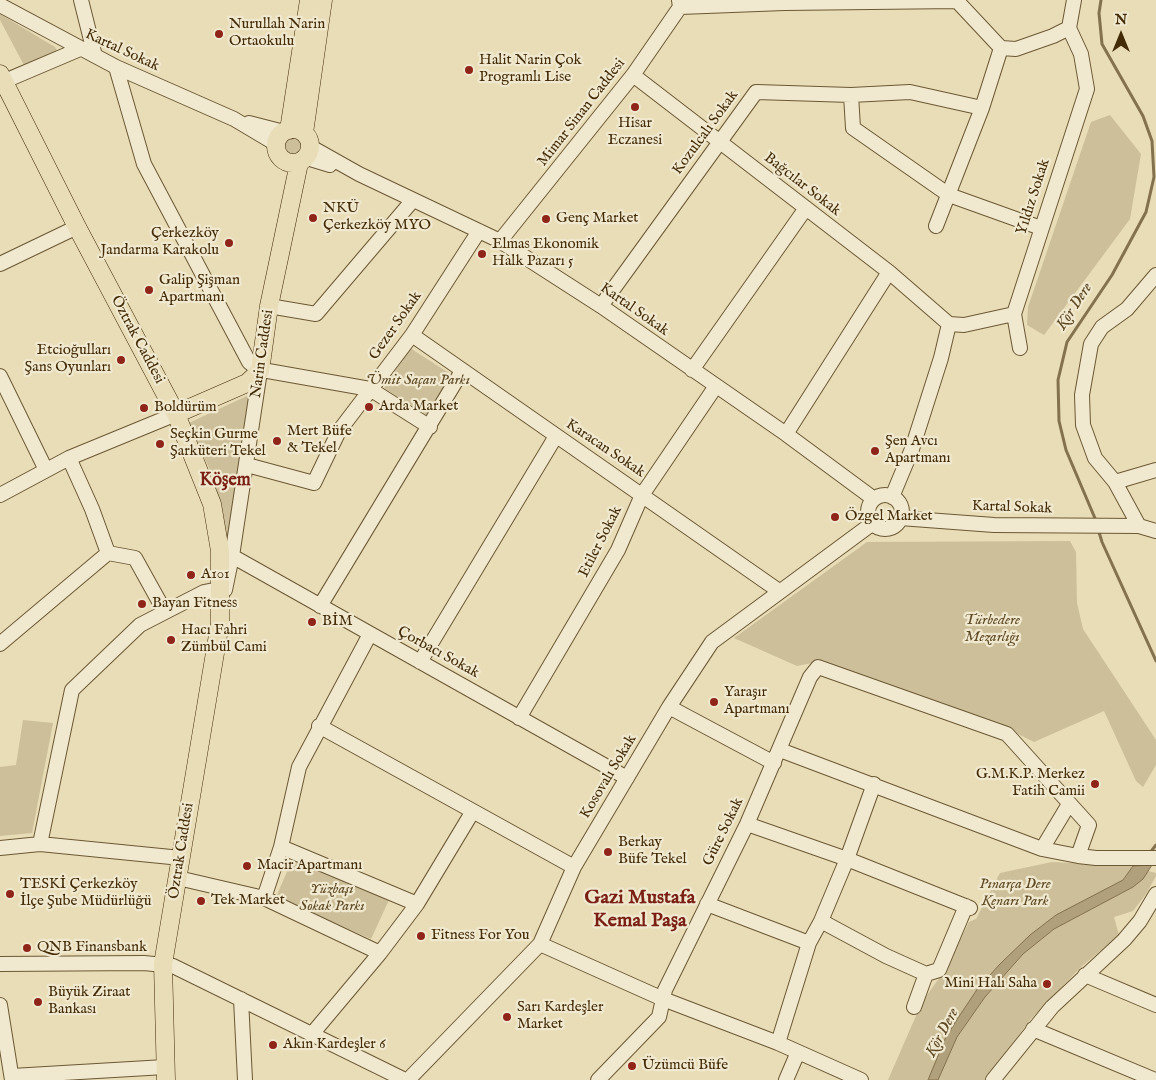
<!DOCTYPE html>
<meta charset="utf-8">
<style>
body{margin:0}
#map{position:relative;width:1156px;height:1080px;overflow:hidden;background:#e8ddb7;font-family:"IM FELL English",serif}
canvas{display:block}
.north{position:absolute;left:1096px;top:10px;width:50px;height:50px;-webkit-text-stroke:4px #f0e9d0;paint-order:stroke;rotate:0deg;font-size:14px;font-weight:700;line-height:20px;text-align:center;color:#432b07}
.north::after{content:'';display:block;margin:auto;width:18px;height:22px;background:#432b07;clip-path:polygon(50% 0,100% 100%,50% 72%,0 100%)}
</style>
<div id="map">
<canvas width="1156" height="1080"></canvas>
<div class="north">N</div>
</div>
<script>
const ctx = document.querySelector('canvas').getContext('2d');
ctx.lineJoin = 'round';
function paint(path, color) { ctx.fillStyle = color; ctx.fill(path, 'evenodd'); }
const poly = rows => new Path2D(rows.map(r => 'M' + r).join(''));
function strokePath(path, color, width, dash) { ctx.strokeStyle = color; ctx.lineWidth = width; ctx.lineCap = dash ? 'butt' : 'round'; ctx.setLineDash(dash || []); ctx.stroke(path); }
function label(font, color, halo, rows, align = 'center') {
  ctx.font = font + ' "IM FELL English",serif'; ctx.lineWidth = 4.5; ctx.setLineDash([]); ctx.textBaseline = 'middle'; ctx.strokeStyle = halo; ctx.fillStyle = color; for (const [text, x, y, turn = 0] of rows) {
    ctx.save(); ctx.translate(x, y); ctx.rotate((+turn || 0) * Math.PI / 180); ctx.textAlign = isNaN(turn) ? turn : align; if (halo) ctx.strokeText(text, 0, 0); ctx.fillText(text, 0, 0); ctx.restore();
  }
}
paint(poly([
 [0,14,55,47,60,56,26,69,0,20],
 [1110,115,1141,154,1130,219,1044,335,1027,325,1028,307,1091,122],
 '284 147a10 10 0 1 1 20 0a10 10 0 1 1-20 0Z',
 [410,348,452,375,427,415,384,388],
 [253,393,232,536,226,537,212,475,189,423],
 [1070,541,1076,552,1077,603,1083,629,1156,740,1156,765,1143,787,1136,781,1104,711,1034,742,1010,730,817,662,797,666,734,638,867,542],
 [23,720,53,723,32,833,0,836,0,767,16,765],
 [293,858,389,900,371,939,276,897],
 [1052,862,1133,866,1123,880,1041,926,1000,964,978,988,958,1018,945,1039,928,1080,888,1080,922,1002,945,970,969,922,976,919,1000,873],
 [1148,871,1156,873,1156,876,1146,894,1133,911,1114,917,1119,935,1081,967,1029,1021,987,1080,938,1080,957,1037,985,997,1023,954,1054,929,1133,887]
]), '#ccbf99');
const water = poly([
 [1152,865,1143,879,1133,887,1054,929,1023,954,985,997,957,1037,938,1080,928,1080,945,1039,958,1018,978,988,1000,964,1030,935,1056,915,1123,880,1133,866,1152,865]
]);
paint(water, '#b0a07b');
strokePath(water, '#84714d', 1);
strokePath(poly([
 [1097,523,1066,450,1059,421,1058,380,1067,342,1112,275,1146,212,1154,177,1152,141,1143,116,1102,44,1099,13,1101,0],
 [1098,529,1102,542,1156,661],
 [1149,854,1156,845]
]), '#84714d', 3);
const minor = poly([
 [81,0,95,56],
 [0,5,116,67,234,119,276,144],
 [680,7,784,3,957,1,1001,48],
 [1001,48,1016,49,1053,36,1069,28,1074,0],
 [116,67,144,164,249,362,260,371],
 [633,75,889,272,949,324],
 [0,83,80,49],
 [851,95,853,128,949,195,1041,228],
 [249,123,284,132],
 [311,147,359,174,500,241,601,306,786,434,874,499],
 [307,158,330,165],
 [936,226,982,108,1001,48],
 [500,241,633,75,680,7,679,0],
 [0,264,77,227],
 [269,306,316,314,413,200],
 [601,306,756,92,851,95,910,92,982,108],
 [1014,314,1020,348],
 [949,324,964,325,1014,314,1087,89,1081,54,1069,28],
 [412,335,779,591],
 [692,370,806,208],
 [260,371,268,371,370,389,430,427],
 [0,376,46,470],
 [786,434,889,272],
 [69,458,92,509,108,553,135,558,165,612],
 [247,465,314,483,339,431,412,335,479,231],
 [1115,482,1156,470],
 [0,495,69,458,176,414],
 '868 512a17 17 0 1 1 34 0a17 17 0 1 1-34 0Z',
 [892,497,912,449,941,358,949,324],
 [900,518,994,525,1139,526,1156,531],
 [1139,526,1115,482,1095,458,1083,425,1082,395,1091,344,1102,327,1127,309,1156,275],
 [232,556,627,778],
 [225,590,232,556,260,371],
 [320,606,462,371],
 [0,644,108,553],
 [420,662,556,436],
 [669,707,774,763],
 [519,718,618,550,642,495,716,386],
 [319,726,574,867],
 [747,824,847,859,970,908],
 [40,844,72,690,140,625,204,592,219,589],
 [281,847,417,904],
 [0,848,40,844,181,858],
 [1042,849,1069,804],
 [1078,856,1096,858,1156,858],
 [178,878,264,898,380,953],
 [264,898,281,847,299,767,370,634],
 [707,904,809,943],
 [821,921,886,956,926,974],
 [540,944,663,999,778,1043,861,1080],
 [0,964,144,963,173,966,405,1080],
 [1085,975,1156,1005],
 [241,999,245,1080],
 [0,1005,12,1080],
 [914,1007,926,974,939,970,966,906],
 [1033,1029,1155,1080],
 [312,1034,380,953,417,904,473,811],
 [778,1043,809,943,821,921,847,859,874,784],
 [12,1076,165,1067],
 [408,1080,540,944,574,867,669,707,712,642,873,523],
 [598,1080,659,1017,665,990,747,824,810,677,818,667,1007,734,1089,825,1078,856,1042,849,780,750],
 [786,1080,798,1052],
 [993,1080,1052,1007,1124,940,1140,921,1156,894]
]);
const major = poly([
 [0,74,77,227,176,414,212,504,220,551,220,623,163,964,166,1080],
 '276 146a17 17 0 1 1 34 0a17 17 0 1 1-34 0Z',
 [289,130,309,0],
 [304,133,323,0],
 [176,414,247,383,260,371,269,306,299,163]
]);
strokePath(minor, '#6c5833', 16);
strokePath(major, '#432b07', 19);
strokePath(minor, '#f0e9d0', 14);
strokePath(major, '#e8ddb7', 18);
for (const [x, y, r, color] of [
 [219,34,5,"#8f2418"],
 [469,70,5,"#8f2418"],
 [635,107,5,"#8f2418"],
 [313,218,5,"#8f2418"],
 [546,219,5,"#8f2418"],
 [229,243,5,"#8f2418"],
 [482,254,5,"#8f2418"],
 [149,290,5,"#8f2418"],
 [121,360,5,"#8f2418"],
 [369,407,5,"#8f2418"],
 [144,408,5,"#8f2418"],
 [277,441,5,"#8f2418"],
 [160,444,5,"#8f2418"],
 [875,451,5,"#8f2418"],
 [835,517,5,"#8f2418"],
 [191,575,5,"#8f2418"],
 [142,604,5,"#8f2418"],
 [312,622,5,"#8f2418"],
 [171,640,5,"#8f2418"],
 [714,702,5,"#8f2418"],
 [1095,784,5,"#8f2418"],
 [608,852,5,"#8f2418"],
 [247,866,5,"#8f2418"],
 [10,894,5,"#8f2418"],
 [201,901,5,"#8f2418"],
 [421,936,5,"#8f2418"],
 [27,948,5,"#8f2418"],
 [1047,984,5,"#8f2418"],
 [38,1002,5,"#8f2418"],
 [507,1017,5,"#8f2418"],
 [273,1045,5,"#8f2418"],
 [632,1066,5,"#8f2418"]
]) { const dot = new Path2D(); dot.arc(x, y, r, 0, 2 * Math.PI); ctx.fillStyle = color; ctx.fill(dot); strokePath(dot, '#f0e9d0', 2); }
label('15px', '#432b07', '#f0e9d0', [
 ["Nurullah Narin",229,25],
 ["Ortaokulu",229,42],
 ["Halit Narin Çok",479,61],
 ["Programlı Lise",479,78],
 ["Hisar",635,124,"center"],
 ["Eczanesi",635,141,"center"],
 ["NKÜ",323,209],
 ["Çerkezköy MYO",323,226],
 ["Genç Market",556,219],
 ["Çerkezköy",219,234,"right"],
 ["Jandarma Karakolu",219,251,"right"],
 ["Elmas Ekonomik",492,245],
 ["Halk Pazarı 5",492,262],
 ["Galip Şişman",159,281],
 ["Apartmanı",159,298],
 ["Etcioğulları",111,351,"right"],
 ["Şans Oyunları",111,368,"right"],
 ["Arda Market",379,407],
 ["Boldürüm",154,408],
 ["Mert Büfe",287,432],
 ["& Tekel",287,449],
 ["Seçkin Gurme",170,435],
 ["Şarküteri Tekel",170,452],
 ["Şen Avcı",885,442],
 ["Apartmanı",885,459],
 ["Özgel Market",845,517],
 ["A101",201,575],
 ["Bayan Fitness",152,604],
 ["BİM",322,622],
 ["Hacı Fahri",181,631],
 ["Zümbül Cami",181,648],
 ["Yaraşır",724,693],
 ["Apartmanı",724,710],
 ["G.M.K.P. Merkez",1085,775,"right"],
 ["Fatih Camii",1085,792,"right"],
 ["Berkay",618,843],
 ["Büfe Tekel",618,860],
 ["Macir Apartmanı",257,866],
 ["TESKİ Çerkezköy",20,885],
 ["İlçe Şube Müdürlüğü",20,902],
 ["Tek Market",211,901],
 ["Fitness For You",431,936],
 ["QNB Finansbank",37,948],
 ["Mini Halı Saha",1037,984,"right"],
 ["Büyük Ziraat",48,993],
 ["Bankası",48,1010],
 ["Sarı Kardeşler",517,1008],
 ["Market",517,1025],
 ["Akın Kardeşler 6",283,1045],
 ["Üzümcü Büfe",642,1066]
], 'left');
label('15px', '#432b07', '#f0e9d0', [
 ["Kartal Sokak",122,51,25],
 ["Mimar Sinan Caddesi",582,113,-52],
 ["Kozulcalı Sokak",706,133,-54],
 ["Bağcılar Sokak",802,185,38],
 ["Yıldız Sokak",1034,197,-72],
 ["Kartal Sokak",634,310,35],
 ["Gezer Sokak",396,326,-55],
 ["Öztrak Caddesi",137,340,62],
 ["Narin Caddesi",263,354,-82],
 ["Karacan Sokak",605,449,34],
 ["Kartal Sokak",1012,508,2],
 ["Etiler Sokak",601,542,-63],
 ["Çorbacı Sokak",438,653,29],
 ["Kosovalı Sokak",609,777,-59],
 ["Güre Sokak",724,832,-64],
 ["Öztrak Caddesi",182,851,-81]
]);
label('italic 15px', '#5e4924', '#f0e9d0', [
 ["Ümit Saçan Parkı",418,381],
 ["Türbedere",992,621],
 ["Mezarlığı",992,638],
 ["Pınarça Dere",1015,885],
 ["Kenarı Park",1015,902],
 ["Yüzbaşı",332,890],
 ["Sokak Parkı",332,907]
]);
label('italic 16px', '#5e4824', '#f0e9d0', [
 ["Kör Dere",1075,307,-57],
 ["Kör Dere",943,1033,-62]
]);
label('bold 18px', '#7a1f14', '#f0e9d0', [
 ["Köşem",225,481]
]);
label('bold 20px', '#7a1f14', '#f0e9d0', [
 ["Gazi Mustafa",640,899],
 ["Kemal Paşa",640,922]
]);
</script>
